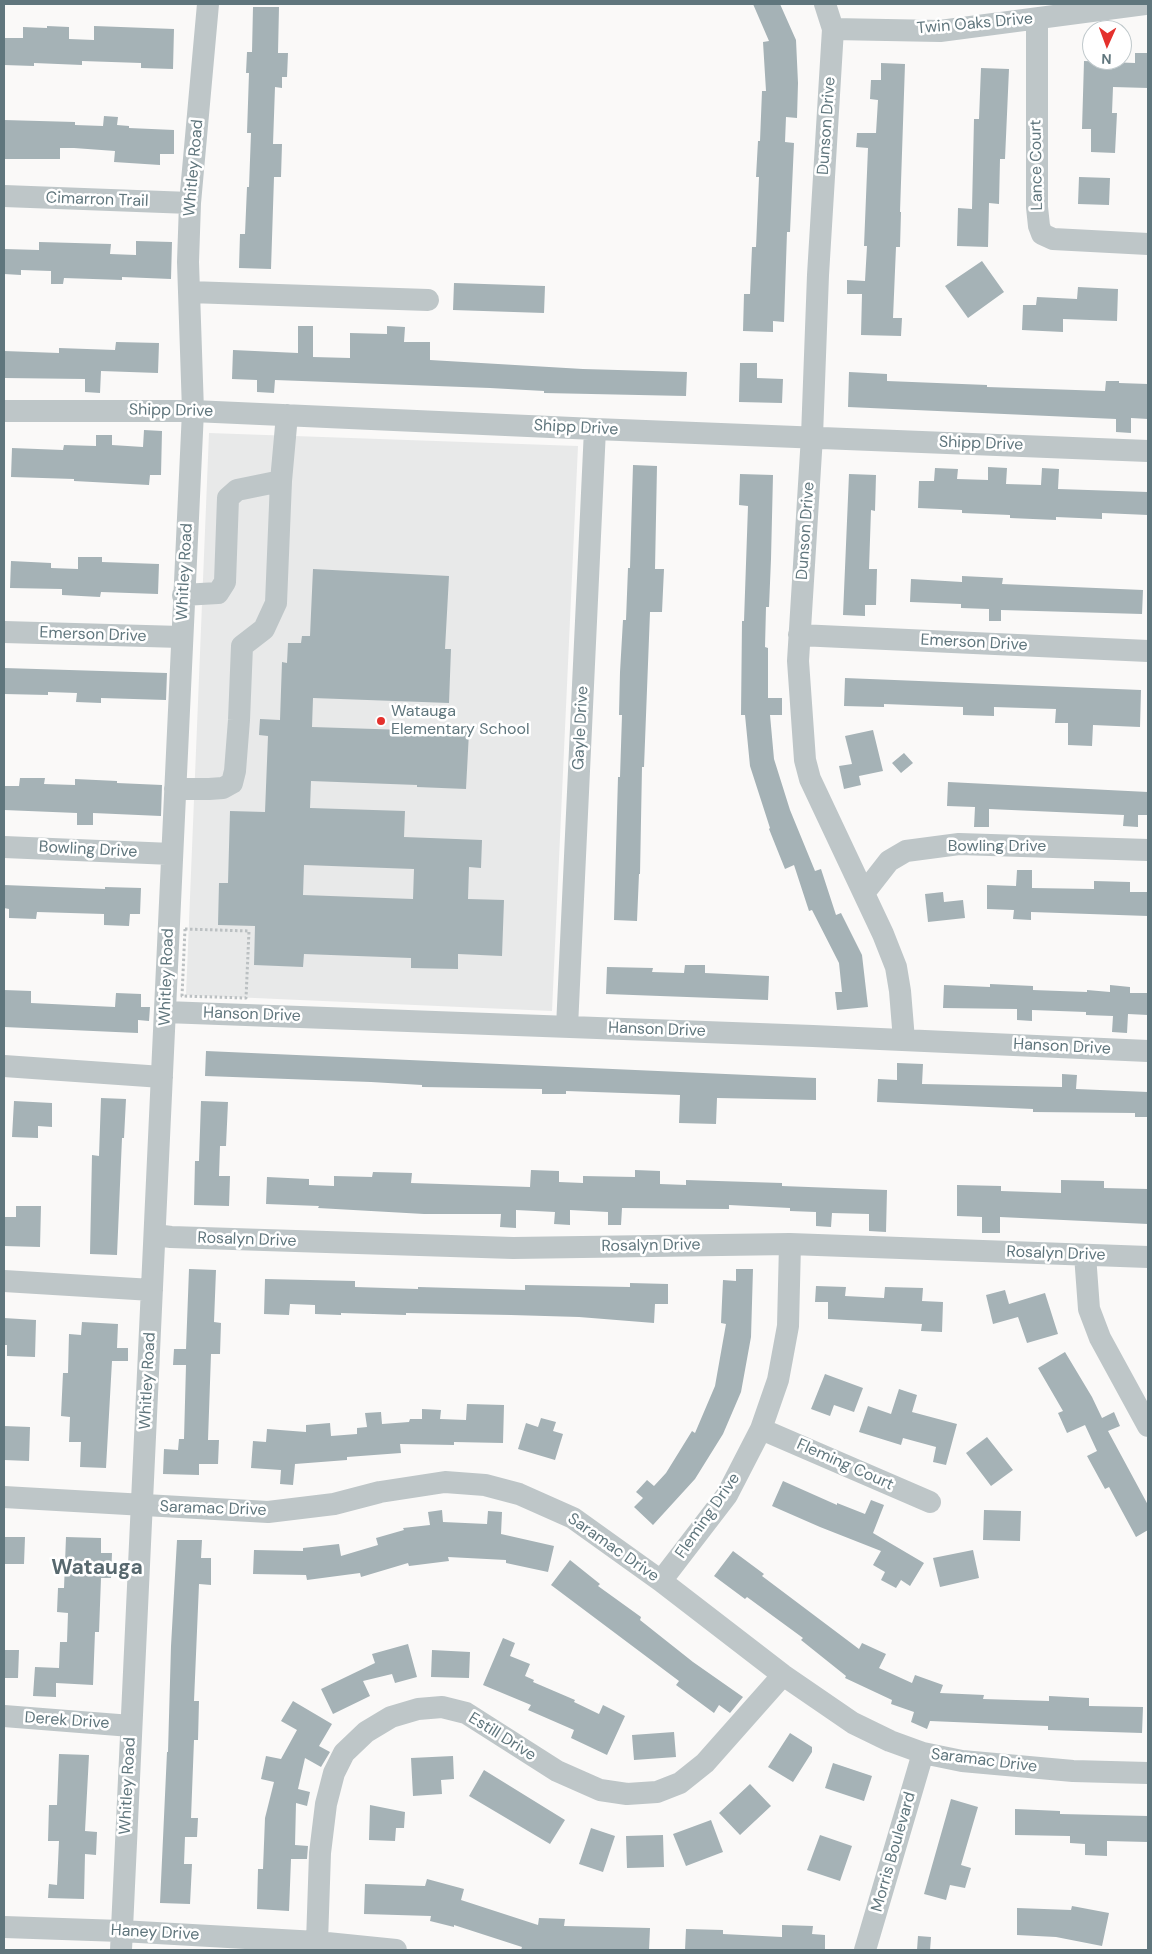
<!DOCTYPE html>
<style>
body{margin:0}
#map{position:relative;width:1152px;height:1954px;overflow:hidden;background:#faf9f8;font-family:"DM Sans",sans-serif}
canvas{display:block}
.frame{position:absolute;inset:0;border:5px solid #60767d;pointer-events:none}
.north{position:absolute;left:1082px;top:20px;width:50px;height:50px;box-sizing:border-box;background:#fff;border:1px solid #bfc8cb;border-radius:50%;rotate:182deg;font-size:14px;font-weight:700;line-height:20px;text-align:center;color:#60767d}
.north::after{content:'';display:block;margin:auto;width:18px;height:22px;background:#e4312d;clip-path:polygon(50% 0,100% 100%,50% 72%,0 100%)}
</style>
<div id="map">
<canvas width="1152" height="1954"></canvas>
<div class="frame"></div>
<div class="north">N</div>
</div>
<script>
const ctx = document.querySelector('canvas').getContext('2d');
ctx.lineJoin = 'round';
function paint(path, color) { ctx.fillStyle = color; ctx.fill(path, 'evenodd'); }
const poly = rows => new Path2D(rows.map(r => 'M' + r).join(''));
function strokePath(path, color, width, dash) { ctx.strokeStyle = color; ctx.lineWidth = width; ctx.lineCap = dash ? 'butt' : 'round'; ctx.setLineDash(dash || []); ctx.stroke(path); }
function label(font, color, halo, rows, align = 'center') {
  ctx.font = font + ' "DM Sans",sans-serif'; ctx.lineWidth = 5; ctx.setLineDash([]); ctx.textBaseline = 'middle'; ctx.strokeStyle = halo; ctx.fillStyle = color; for (const [text, x, y, turn = 0] of rows) {
    ctx.save(); ctx.translate(x, y); ctx.rotate((+turn || 0) * Math.PI / 180); ctx.textAlign = isNaN(turn) ? turn : align; if (halo) ctx.strokeText(text, 0, 0); ctx.fillText(text, 0, 0); ctx.restore();
  }
}
paint(poly([
 [209,433,578,446,552,1011,186,995]
]), '#e8e9e9');
paint(poly([
 [753,4,780,4,796,40,798,83,797,118,786,117,785,142,794,143,790,232,787,232,784,322,773,321,773,332,743,331,744,294,750,294,752,247,756,247,759,177,756,177,758,141,760,141,762,91,766,91,763,42,769,41],
 [253,7,279,7,278,53,288,53,287,77,282,77,282,88,275,87,273,144,282,144,281,177,274,177,271,269,239,268,240,234,245,234,247,187,249,187,251,133,247,133,249,73,246,73,247,52,252,52],
 [47,26,69,27,69,39,94,40,94,26,174,29,173,69,141,68,141,63,82,61,82,65,34,63,34,66,4,65,4,38,23,38,23,27,47,28],
 [1135,53,1148,53,1148,88,1113,87,1112,113,1117,113,1115,153,1091,152,1091,129,1082,129,1084,61,1135,63],
 [881,63,905,64,900,212,901,212,900,247,896,247,893,318,902,318,901,336,861,335,862,294,847,294,847,280,865,281,867,246,864,246,868,148,856,147,857,133,876,133,878,100,870,99,871,80,881,80],
 [981,68,1009,69,1005,159,1000,159,999,204,989,203,988,247,957,246,958,208,972,209,974,119,979,119],
 [104,116,118,117,117,125,129,126,129,128,174,130,174,154,160,154,160,165,114,162,115,151,74,148,60,148,60,159,4,159,4,120,75,122,75,125,103,126],
 [1079,177,1110,178,1109,205,1078,204],
 [136,241,172,242,171,279,122,277,122,280,64,278,63,284,51,284,51,271,21,270,21,275,4,274,4,249,39,250,39,242,111,244,110,254,136,255],
 [982,261,1004,292,968,318,945,286],
 [454,283,545,286,544,313,453,310],
 [1078,287,1118,289,1117,321,1063,319,1063,332,1022,330,1023,305,1036,305,1037,297,1077,299],
 [298,326,313,326,313,357,350,358,350,333,387,334,387,326,405,327,404,342,430,342,430,360,583,369,687,372,686,396,544,393,544,391,490,388,275,380,274,393,257,392,257,380,232,379,233,350,298,353],
 [116,342,159,343,158,373,101,371,100,393,85,392,85,379,4,378,4,351,59,353,59,348,115,350],
 [740,363,757,363,757,378,783,379,782,403,739,402],
 [849,372,887,374,887,381,987,385,987,387,1105,391,1106,381,1119,381,1119,383,1148,384,1148,419,1131,418,1131,433,1116,432,1116,419,848,407],
 [144,430,162,431,161,475,150,475,149,485,74,481,74,479,11,477,12,448,63,450,64,445,96,446,96,435,112,435,112,445,143,447],
 [633,465,657,466,655,569,664,569,662,612,650,612,644,767,642,767,640,874,639,874,637,921,614,920,618,777,620,777,622,715,619,715,620,672,623,620,626,620,628,568,630,568],
 [988,467,1007,468,1006,484,1041,485,1042,468,1059,469,1058,489,1148,492,1148,515,1102,513,1102,519,1056,517,1056,520,1010,518,1010,515,962,513,962,510,918,508,919,481,934,481,935,468,958,469,957,479,988,480],
 [740,474,773,475,771,559,769,607,766,607,765,647,768,648,768,698,782,698,782,715,770,715,774,759,790,810,815,871,821,869,836,915,841,913,862,955,868,1007,837,1010,835,992,842,992,839,963,812,910,809,911,794,865,785,869,769,829,770,828,750,766,745,715,741,715,742,621,744,621,748,506,739,505],
 [849,474,876,475,875,511,871,510,869,569,877,569,876,605,865,605,865,616,843,615],
 [78,557,102,557,102,562,159,564,158,594,101,592,100,597,62,595,62,589,10,588,11,561,51,563,51,568,78,569],
 [313,569,449,576,445,649,451,649,449,703,313,698,312,727,469,732,466,789,417,787,417,785,311,781,310,808,405,811,404,837,482,840,481,868,469,867,468,899,504,900,502,956,458,954,458,969,411,968,411,958,304,954,303,967,254,965,255,926,218,925,219,883,228,883,230,811,265,812,268,736,259,735,260,719,280,720,282,662,287,663,288,643,301,643,302,636,310,636],
 [304,865,414,869,413,899,303,895],
 [962,576,1003,578,1002,584,1143,590,1142,614,1001,610,1001,621,989,621,989,609,961,608,961,604,910,602,911,579,962,582],
 [4,668,167,673,166,700,101,698,101,703,76,702,77,693,48,692,48,695,4,694],
 [845,678,1141,690,1140,727,1093,725,1092,746,1068,745,1068,723,1055,723,1056,709,994,707,994,716,963,715,963,707,884,704,884,707,844,706],
 [873,730,883,771,859,776,861,785,844,789,839,766,852,764,845,736],
 [904,753,913,763,901,773,892,763],
 [20,778,45,778,44,784,75,785,75,779,117,781,117,783,162,785,161,816,93,813,93,825,77,825,77,813,4,810,4,786,19,786],
 [948,782,1148,792,1148,815,1138,815,1138,827,1123,826,1124,815,989,809,989,827,974,827,975,807,947,806],
 [1017,870,1032,870,1032,888,1094,889,1094,881,1130,882,1130,892,1148,892,1148,916,1031,912,1031,920,1013,919,1014,910,987,909,987,885,1016,886],
 [4,885,105,889,105,887,141,888,140,914,130,914,129,926,104,925,104,914,37,912,36,919,9,918,9,909,4,908],
 [943,892,944,902,963,900,965,918,928,922,925,894],
 [685,965,705,965,705,973,769,976,768,1000,606,994,607,967,653,968,652,972,684,973],
 [990,984,1033,986,1033,990,1087,992,1087,990,1110,992,1110,985,1130,987,1130,993,1148,993,1148,1015,1128,1014,1127,1033,1112,1032,1113,1016,1086,1015,1086,1012,1032,1010,1032,1021,1017,1020,1017,1009,943,1008,944,985,990,987],
 [4,990,31,991,31,1003,115,1007,116,993,141,994,141,1007,150,1007,149,1021,138,1020,138,1033,4,1027],
 [206,1051,816,1078,816,1100,717,1098,716,1124,679,1123,680,1095,566,1091,566,1094,542,1094,542,1089,422,1087,422,1085,371,1082,205,1076],
 [897,1063,923,1064,922,1084,1062,1087,1062,1074,1077,1075,1076,1089,1148,1092,1148,1117,1135,1117,1135,1113,1033,1112,1033,1109,877,1102,878,1079,897,1080],
 [101,1098,126,1099,124,1138,122,1138,117,1255,90,1254,92,1155,99,1156],
 [14,1101,52,1103,52,1127,38,1126,38,1138,12,1137],
 [201,1101,228,1102,226,1146,220,1146,219,1176,230,1176,229,1206,194,1205,195,1161,199,1161],
 [531,1170,559,1171,559,1182,583,1183,583,1176,635,1177,635,1170,660,1171,660,1184,686,1185,686,1180,782,1183,782,1186,887,1190,886,1232,869,1231,869,1214,832,1213,831,1227,816,1226,816,1212,790,1211,790,1208,729,1205,729,1209,622,1208,621,1225,608,1225,608,1212,570,1210,570,1225,554,1224,555,1212,516,1210,516,1228,500,1227,501,1214,424,1214,318,1208,319,1206,266,1204,267,1177,309,1179,309,1185,334,1186,334,1176,372,1177,373,1172,412,1173,411,1183,530,1187],
 [1061,1180,1104,1181,1104,1188,1148,1189,1148,1224,1000,1217,1000,1233,982,1233,982,1217,957,1216,957,1185,1001,1186,1001,1191,1061,1193],
 [16,1206,41,1206,40,1247,4,1246,4,1217,16,1217],
 [189,1269,216,1270,214,1322,221,1323,220,1354,211,1354,208,1440,219,1440,218,1464,199,1464,199,1475,163,1474,164,1449,178,1450,179,1439,184,1439,186,1365,173,1365,174,1349,186,1349],
 [736,1269,753,1269,751,1337,741,1392,723,1434,695,1479,653,1525,634,1507,643,1498,636,1492,647,1480,654,1486,666,1473,692,1431,695,1433,715,1386,726,1324,721,1323,723,1280,736,1281],
 [265,1279,355,1281,355,1287,418,1289,418,1287,525,1290,525,1285,630,1287,630,1283,668,1284,668,1304,655,1304,654,1323,579,1317,511,1315,406,1313,406,1315,341,1313,341,1315,315,1314,315,1305,290,1304,289,1315,264,1314],
 [816,1286,846,1287,845,1296,884,1298,885,1287,923,1288,922,1301,943,1302,942,1332,921,1331,922,1324,828,1319,828,1302,815,1302],
 [1005,1290,1009,1304,1045,1293,1058,1334,1027,1343,1018,1317,993,1324,986,1295],
 [4,1318,36,1320,35,1357,7,1356,7,1345,4,1345],
 [82,1322,118,1324,117,1348,128,1348,128,1361,112,1361,106,1468,80,1467,81,1442,69,1442,70,1417,61,1416,63,1373,68,1373,69,1334,81,1335],
 [1065,1352,1092,1397,1102,1418,1114,1412,1120,1426,1108,1431,1148,1505,1148,1530,1136,1537,1109,1487,1105,1489,1087,1456,1097,1451,1085,1425,1067,1433,1058,1413,1063,1411,1038,1368],
 [825,1374,863,1388,854,1412,834,1405,830,1416,811,1409],
 [899,1389,917,1395,912,1412,957,1424,946,1465,933,1462,936,1447,903,1438,901,1445,859,1432,868,1406,891,1414],
 [467,1404,504,1405,503,1443,454,1442,454,1445,400,1444,401,1453,347,1457,347,1460,295,1464,293,1485,280,1484,281,1470,251,1468,253,1441,266,1442,267,1429,306,1432,306,1425,330,1423,331,1436,357,1434,357,1428,367,1427,365,1413,381,1412,382,1424,409,1422,410,1419,422,1419,422,1409,441,1410,440,1419,466,1420],
 [541,1418,556,1422,553,1431,563,1434,555,1460,518,1449,526,1423,538,1427],
 [4,1426,30,1427,29,1461,4,1460],
 [987,1437,1013,1470,991,1486,966,1453],
 [783,1481,837,1505,837,1503,865,1514,871,1500,884,1505,873,1533,924,1563,910,1586,901,1580,896,1588,881,1580,885,1572,873,1565,881,1551,820,1527,772,1506],
 [442,1510,443,1522,487,1524,488,1511,502,1512,501,1534,554,1546,548,1572,506,1563,506,1560,448,1557,449,1561,409,1566,408,1563,361,1577,360,1573,307,1580,306,1575,253,1574,254,1550,303,1551,303,1548,339,1544,341,1556,378,1545,376,1538,404,1530,403,1528,430,1525,428,1512],
 [984,1510,1021,1511,1020,1541,983,1540],
 [4,1537,25,1537,24,1564,4,1564],
 [66,1537,101,1538,101,1553,112,1553,111,1578,101,1578,99,1632,95,1632,93,1685,56,1683,56,1697,33,1696,35,1667,59,1668,60,1642,67,1642,68,1613,57,1612,58,1588,64,1588],
 [177,1540,202,1540,201,1558,211,1558,211,1585,199,1584,194,1701,199,1701,198,1740,194,1740,191,1818,198,1818,197,1837,185,1837,184,1864,192,1864,190,1904,160,1903,167,1752,168,1752,171,1646],
 [973,1550,979,1578,940,1587,933,1558],
 [733,1551,764,1574,762,1576,859,1649,862,1643,886,1654,879,1668,912,1683,915,1675,943,1685,940,1693,984,1695,983,1699,1049,1701,1049,1696,1089,1698,1089,1706,1143,1707,1142,1733,1048,1730,1048,1726,930,1721,927,1729,911,1722,914,1712,891,1704,892,1700,845,1678,846,1676,801,1640,803,1638,747,1597,745,1599,714,1576],
 [570,1560,600,1584,598,1586,641,1617,640,1620,693,1662,743,1697,730,1713,719,1705,714,1713,676,1685,679,1681,551,1585],
 [503,1638,515,1643,510,1656,530,1664,525,1676,534,1680,533,1682,575,1700,574,1702,599,1714,603,1705,625,1716,607,1755,571,1738,574,1730,528,1710,531,1705,483,1685],
 [408,1644,417,1677,395,1683,392,1674,363,1681,370,1696,333,1714,321,1689,375,1663,372,1654],
 [4,1650,19,1650,18,1678,4,1678],
 [432,1650,470,1652,469,1678,431,1677],
 [293,1701,332,1724,319,1746,330,1752,321,1767,305,1758,298,1789,310,1792,307,1806,296,1803,295,1845,308,1846,307,1859,291,1859,289,1911,257,1909,258,1869,263,1869,265,1818,274,1782,261,1779,266,1756,281,1759,297,1730,281,1721],
 [674,1732,676,1757,634,1760,632,1735],
 [790,1733,812,1747,812,1752,793,1782,768,1767],
 [59,1754,89,1755,85,1831,97,1832,96,1855,85,1854,84,1899,48,1898,49,1884,57,1885,59,1841,48,1841,49,1805,57,1805],
 [453,1756,454,1779,441,1780,442,1794,413,1796,411,1758],
 [833,1763,872,1776,864,1801,825,1788],
 [484,1770,565,1820,550,1844,469,1796],
 [750,1784,771,1806,740,1835,719,1813],
 [951,1799,978,1807,961,1865,971,1868,965,1888,950,1885,946,1900,924,1894],
 [370,1805,405,1812,404,1828,396,1828,395,1841,369,1840],
 [1015,1809,1060,1811,1060,1814,1148,1816,1148,1842,1107,1841,1107,1856,1085,1855,1085,1844,1070,1843,1070,1836,1015,1835],
 [711,1820,723,1852,686,1866,673,1834],
 [591,1828,615,1836,603,1872,579,1864],
 [663,1835,664,1867,627,1868,626,1836],
 [820,1835,852,1846,840,1881,807,1870],
 [427,1879,464,1889,461,1900,538,1925,539,1918,565,1919,564,1926,650,1928,649,1950,521,1950,522,1947,454,1925,454,1927,430,1921,431,1916,364,1914,365,1884,425,1886],
 [1072,1906,1109,1913,1102,1946,1056,1937,1017,1935,1017,1908,1071,1910],
 [782,1925,813,1926,812,1934,825,1935,825,1950,685,1950,686,1929,723,1930,723,1934,782,1937],
 [918,1936,931,1937,930,1950,917,1950]
]), '#a5b2b6');
strokePath(poly([
 [185,929,249,931,246,998,182,996,185,929]
]), '#bbc0c2', 3, [2.5, 2.5]);
strokePath(poly([
 [825,4,833,29,818,275,812,436,798,661,805,760,810,779,883,934,896,967,900,991,904,1040],
 [1037,19,1037,207,1039,226,1042,234,1053,239,1148,244],
 [833,29,940,31,1145,4],
 [4,196,190,203],
 [189,292,428,300],
 [4,411,193,411,595,429,1148,451],
 [183,595,218,593,225,582,228,498,237,490,281,481,287,415],
 [4,632,181,637],
 [799,635,1148,651],
 [175,789,209,789,223,788,232,783,235,771,239,720,242,646,264,629,276,603,281,481],
 [4,847,172,854],
 [864,893,889,861,906,851,959,844,1148,850],
 [165,1012,813,1036,1148,1051],
 [567,1027,595,429],
 [4,1066,162,1077],
 [155,1235,171,1237,513,1248,790,1244,1148,1257],
 [1085,1255,1089,1309,1100,1338,1148,1426],
 [4,1281,152,1290],
 [761,1429,930,1502],
 [4,1497,268,1512,334,1504,380,1492,445,1482,485,1485,519,1494,573,1518,661,1581,783,1675,853,1723,890,1741,923,1753,962,1761,1073,1771,1148,1773],
 [661,1581,727,1495,761,1429,778,1380,788,1326,790,1244],
 [4,1716,131,1726],
 [4,1927,121,1931,317,1942,396,1950],
 [317,1942,320,1853,326,1804,334,1773,344,1753,366,1732,391,1717,418,1709,442,1707,466,1713,557,1771,600,1790,627,1794,657,1792,680,1783,705,1763,783,1675],
 [121,1950,193,411,188,262,190,203,208,4],
 [865,1950,923,1753]
]), '#bec6c8', 22);
for (const [x, y, r, color] of [
 [381,721,5,"#e4312d"]
]) { const dot = new Path2D(); dot.arc(x, y, r, 0, 2 * Math.PI); ctx.fillStyle = color; ctx.fill(dot); strokePath(dot, '#fff', 2); }
label('16px', '#60767d', '#fff', [
 ["Twin Oaks Drive",975,24,-5],
 ["Dunson Drive",827,126,-86],
 ["Lance Court",1037,165,-91],
 ["Whitley Road",194,168,-85],
 ["Cimarron Trail",97,200,2],
 ["Shipp Drive",171,411,1],
 ["Shipp Drive",576,428,3],
 ["Shipp Drive",981,444,2],
 ["Dunson Drive",806,531,-86],
 ["Whitley Road",185,572,-87],
 ["Emerson Drive",93,635,2],
 ["Emerson Drive",974,643,3],
 ["Gayle Drive",581,728,-87],
 ["Bowling Drive",997,847],
 ["Bowling Drive",88,850,3],
 ["Whitley Road",167,977,-88],
 ["Hanson Drive",252,1015,2],
 ["Hanson Drive",657,1030,2],
 ["Hanson Drive",1062,1047,3],
 ["Rosalyn Drive",247,1240,2],
 ["Rosalyn Drive",651,1246,-1],
 ["Rosalyn Drive",1056,1254,2],
 ["Whitley Road",148,1381,-87],
 ["Fleming Court",845,1465,24],
 ["Saramac Drive",213,1509,2],
 ["Fleming Drive",708,1516,-55],
 ["Saramac Drive",613,1548,35],
 ["Derek Drive",67,1721,4],
 ["Estill Drive",502,1737,32],
 ["Saramac Drive",984,1761,7],
 ["Whitley Road",128,1786,-87],
 ["Morris Boulevard",894,1852,-74],
 ["Haney Drive",155,1933,3]
]);
label('16px', '#60767d', '#fff', [
 ["Watauga",391,712],
 ["Elementary School",391,730]
], 'left');
label('bold 21px', '#57686e', '#fff', [
 ["Watauga",97,1568]
]);
</script>
